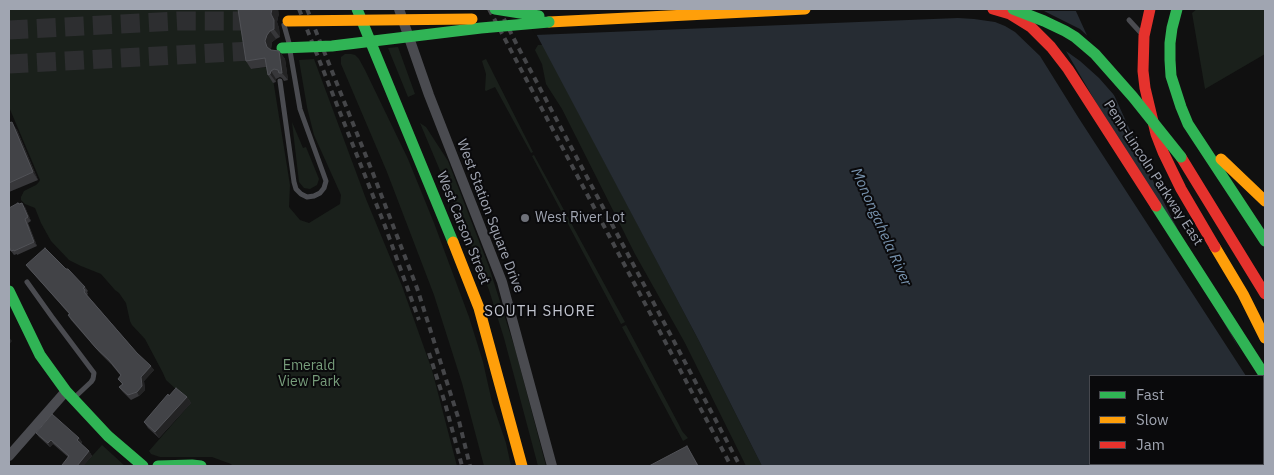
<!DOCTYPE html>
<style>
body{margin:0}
#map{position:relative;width:1274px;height:475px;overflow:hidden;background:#101010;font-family:"IBM Plex Sans",sans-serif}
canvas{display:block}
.frame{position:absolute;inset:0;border:10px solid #a0a5b1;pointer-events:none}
.legend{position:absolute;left:1089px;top:375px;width:175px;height:90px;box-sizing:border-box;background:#0a0a0c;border:1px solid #46484e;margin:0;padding:6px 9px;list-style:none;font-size:15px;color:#a0a5b1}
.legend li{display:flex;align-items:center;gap:10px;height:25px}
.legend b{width:25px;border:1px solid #46484e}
</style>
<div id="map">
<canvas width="1274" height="475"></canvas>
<div class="frame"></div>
<ul class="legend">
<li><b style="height:6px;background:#30b455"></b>Fast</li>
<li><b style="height:6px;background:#ff9f0a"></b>Slow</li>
<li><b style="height:6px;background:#e5322d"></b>Jam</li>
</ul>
</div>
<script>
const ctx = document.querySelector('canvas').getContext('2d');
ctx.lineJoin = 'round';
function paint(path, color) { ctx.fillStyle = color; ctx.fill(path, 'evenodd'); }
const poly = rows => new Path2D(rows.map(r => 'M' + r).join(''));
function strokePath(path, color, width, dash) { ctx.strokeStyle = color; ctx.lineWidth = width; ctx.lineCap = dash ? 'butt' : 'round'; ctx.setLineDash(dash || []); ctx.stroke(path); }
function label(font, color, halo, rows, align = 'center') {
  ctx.font = font + ' "IBM Plex Sans",sans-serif'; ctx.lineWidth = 4; ctx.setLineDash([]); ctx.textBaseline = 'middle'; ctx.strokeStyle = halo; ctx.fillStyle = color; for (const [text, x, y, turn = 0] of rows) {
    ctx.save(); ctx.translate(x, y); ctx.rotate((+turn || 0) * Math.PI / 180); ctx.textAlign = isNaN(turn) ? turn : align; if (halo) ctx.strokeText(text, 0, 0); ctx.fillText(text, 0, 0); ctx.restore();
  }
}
paint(poly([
 [9,9,243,9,251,69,268,67,272,73,290,185,289,207,300,220,309,223,340,204,341,195,314,135,307,107,299,60,314,59,366,199,402,286,432,370,457,466,233,466,231,464,212,457,160,457,151,454,149,451,191,403,166,380,163,373,145,339,132,325,130,321,126,303,119,293,115,290,101,274,81,266,69,260,51,241,41,223,35,208,25,204,21,200,21,197,24,191,36,185,39,182,40,180,9,107],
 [1197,9,1265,9,1265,54,1205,89,1192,13],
 [538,45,543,45,698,339,762,466,746,466,685,343,635,254,562,109,546,84,542,64,535,50],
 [398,47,415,94,408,97,388,48],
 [345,54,351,54,355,55,359,59,365,70,408,159,434,223,469,317,483,362,492,402,506,443,511,466,484,466,462,383,434,295,387,172,341,64,341,57],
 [486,59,533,152,531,153,495,87,486,91,485,90,486,74,482,61],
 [292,122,303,148,306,147,319,179,317,185,310,189,304,188,299,182],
 [420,123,426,127,448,161,489,267,516,352,546,466,538,466,504,338,489,290,468,237],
 [534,155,625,322,621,324,532,156],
 [626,325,678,423,682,431,688,438,683,441,622,327],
 [102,445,125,466,83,466]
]), '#1a201b');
paint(poly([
 [523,9,1075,9,1154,183,1253,376,1090,376,1090,464,1263,464,1263,396,1265,401,1265,466,762,466,698,339]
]), '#262c33');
paint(poly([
 [521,9,1078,9,1079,11,1044,11,1080,29,1092,40,1121,103,1099,78,1080,61,1066,51,1255,376,1246,376,1078,117,1040,56,1015,32,1005,26,995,22,974,19,958,18,535,35]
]), '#101010');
strokePath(poly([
 [9,30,178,21,265,21],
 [9,64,270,50]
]), '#2d2e30', 19, [19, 9]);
strokePath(poly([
 [1129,20,1140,32],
 [284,25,289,43],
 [280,81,294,182,296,189,301,194,307,197,314,196,320,193,324,188,326,181,300,109,290,51],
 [27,282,52,317,94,373,93,379,91,382,75,397]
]), '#4a4b50', 5);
strokePath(poly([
 [399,9,429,95,502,282,552,466],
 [9,456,66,391]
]), '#4a4b50', 10);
strokePath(poly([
 [357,9,453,242],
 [1177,9,1172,28,1170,43,1170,60,1171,76,1181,107,1188,124,1265,241],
 [1156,206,1265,376],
 [9,291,40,355,66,391,108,436,143,466],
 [158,466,192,465,201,466]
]), '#30b455', 11);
strokePath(poly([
 [549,22,805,9],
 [1221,159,1265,201],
 [453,242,479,308,522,466],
 [1215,247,1243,294,1265,338]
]), '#ff9f0a', 11);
strokePath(poly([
 [993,9,1010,14,1031,27,1051,47,1068,69,1156,206],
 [1150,9,1144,36,1143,71,1145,88,1156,134,1163,152,1181,189,1215,247],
 [1181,157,1265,294]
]), '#e5322d', 11);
strokePath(poly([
 [299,9,385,226,419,320],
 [307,9,374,176,417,288,458,417,470,466],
 [489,9,731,466],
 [499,9,516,43,740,466],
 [429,353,445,403,462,466]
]), '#454649', 4, [6, 5]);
strokePath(poly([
 [495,9,539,16],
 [1013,9,1044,21,1065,31,1075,37,1095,54,1133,97,1181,157],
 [282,48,332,46,481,28,549,22]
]), '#30b455', 11);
strokePath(poly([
 [288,21,472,19]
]), '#ff9f0a', 11);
paint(poly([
 [279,13,277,22,279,28,280,37,276,39,272,42,271,49,271,50,279,51,285,59,288,80,284,81,282,78,280,77,276,79,276,82,273,83,268,75,266,67,251,69,246,61],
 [9,119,11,123,17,130,38,180,9,192],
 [25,207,31,221,28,223,37,246,17,255,17,254,14,255,11,251],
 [26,265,85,287,88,291,87,292,88,294,87,295,137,353,154,370,144,381,145,390,139,396,131,400,122,391,119,387,122,384,118,379,121,376,111,364,99,352,71,320,68,315,69,314],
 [169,396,187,397,191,403,159,438,148,428,144,422],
 [36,433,79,438,82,442,81,444,89,451,92,456,83,466,62,466,68,457,53,444,50,447,39,437]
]), '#37373a');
paint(poly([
 [272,9,278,9,279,13,277,22,279,28,280,37,274,29,271,14],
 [270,31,276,39,272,42,271,49,273,54,267,47,265,41,267,35],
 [279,51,285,59,288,80,282,73],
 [271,71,276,79,276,82,270,74],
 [12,122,17,130,38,180,33,172],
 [22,203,25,207,31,221,28,217],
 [27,226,30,230,37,246,34,242],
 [9,337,12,341,9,345],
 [151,366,154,370,144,381,145,390,139,396,137,392,141,377],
 [187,397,191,403,159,438,155,432],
 [79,438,82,442,80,444,77,440],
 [51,440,53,444,50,447,48,443],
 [687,446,692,454,699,466,698,466],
 [89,451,92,456,83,466,77,466]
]), '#232324');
const building = poly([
 [238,9,272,9,271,14,274,20,274,29,270,31,267,35,265,41,267,47,271,50,279,51,282,73,279,73,278,70,274,69,271,71,270,74,268,75,265,58,246,61,238,9],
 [9,122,9,123,12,122,33,172,9,183,9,122],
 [18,203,19,204,22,203,28,217,25,219,34,242,14,251,14,250,11,251,9,246,9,208,18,203],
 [45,248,66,269,68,269,85,287,83,288,85,290,84,292,137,353,151,366,141,377,142,386,137,392,128,395,119,387,123,384,118,379,121,375,109,360,96,348,68,315,70,314,26,265,45,248],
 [176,388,187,397,155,432,144,422,168,394,169,396,176,388],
 [52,414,79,438,77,440,89,451,77,466,63,466,62,465,69,456,51,440,48,443,36,433,52,414],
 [687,446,698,466,649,466,687,446]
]);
paint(building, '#424347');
strokePath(building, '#515257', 1);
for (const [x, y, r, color] of [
 [525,218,5,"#6e7179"]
]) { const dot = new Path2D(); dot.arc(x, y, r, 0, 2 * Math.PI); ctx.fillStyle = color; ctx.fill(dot); strokePath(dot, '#0a0a0c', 2); }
label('14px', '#a0a5b1', '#0a0a0c', [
 ["Penn-Lincoln Parkway East",1153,173,57],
 ["West Station Square Drive",490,216,69],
 ["West Carson Street",463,228,68]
]);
label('14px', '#a0a5b1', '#0a0a0c', [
 ["West River Lot",535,218]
], 'left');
label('14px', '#779d7b', '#0a0a0c', [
 ["Emerald",309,366],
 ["View Park",309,382]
]);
label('italic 15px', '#7792ad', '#0a0a0c', [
 ["Monongahela River",881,227,66]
]);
ctx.letterSpacing = '1px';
label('15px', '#c1c4ce', '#0a0a0c', [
 ["SOUTH SHORE",540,312]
]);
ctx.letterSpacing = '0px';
</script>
